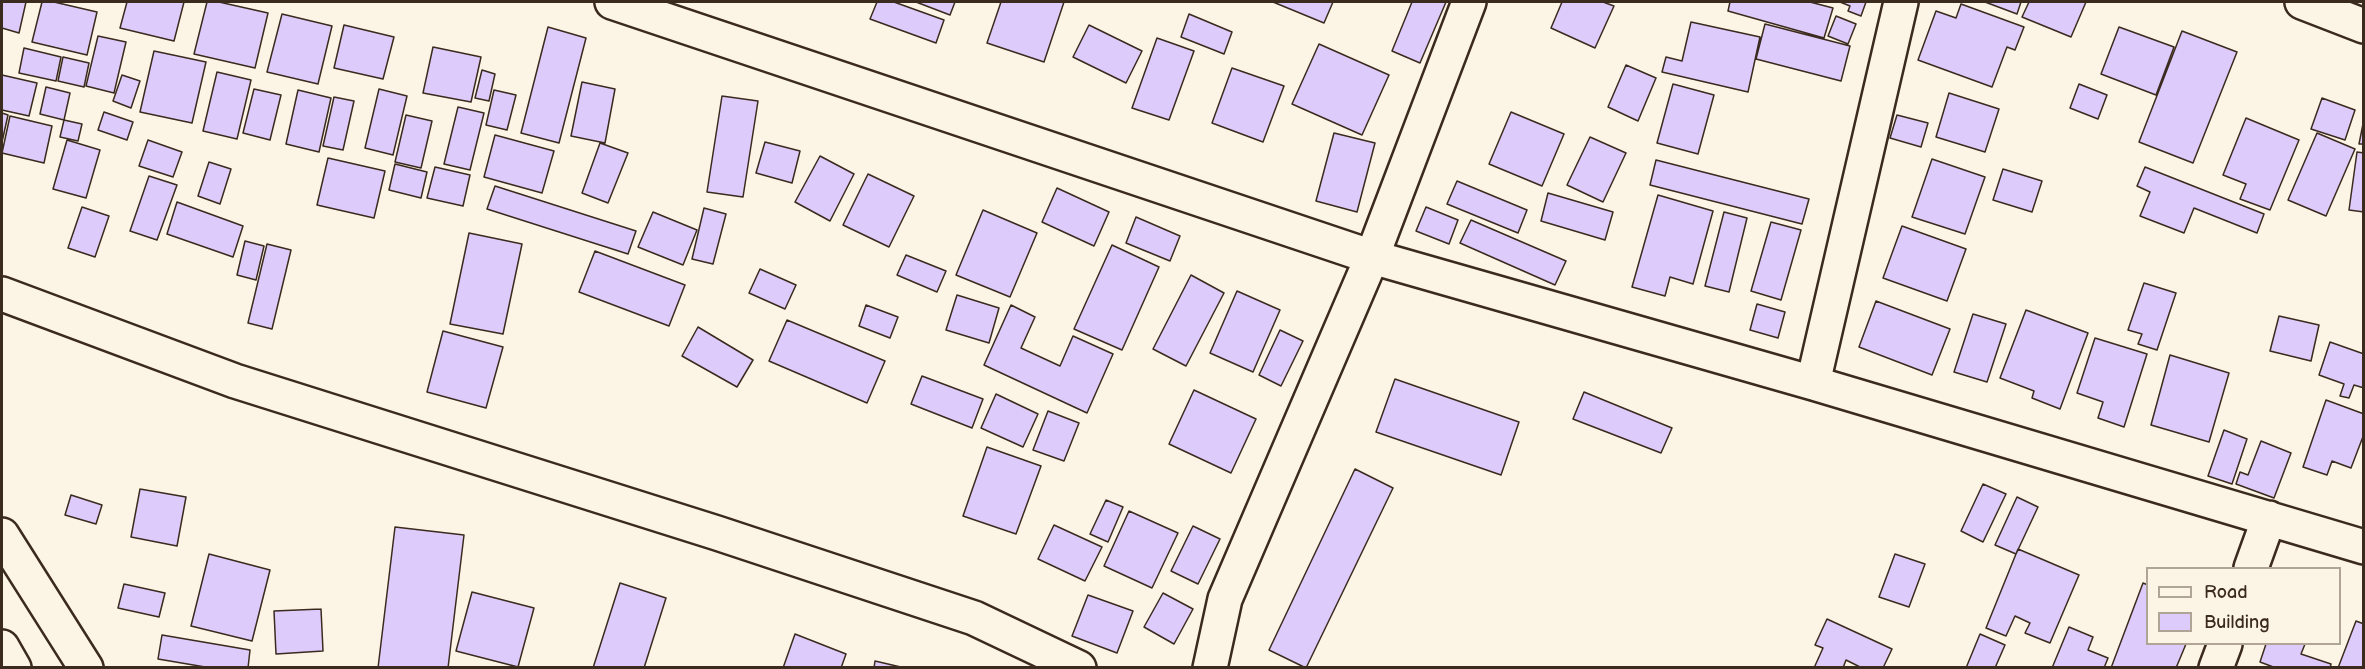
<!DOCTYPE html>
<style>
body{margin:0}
#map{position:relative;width:2365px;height:669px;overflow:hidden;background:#fcf5e5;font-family:"Balsamiq Sans",sans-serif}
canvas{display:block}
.frame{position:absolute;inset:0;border:3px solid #3b2a1e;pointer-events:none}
.legend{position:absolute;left:2146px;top:567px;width:195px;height:78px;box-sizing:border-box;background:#fcf5e5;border:2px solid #afa495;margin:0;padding:8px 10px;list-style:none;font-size:18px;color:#3b2a1e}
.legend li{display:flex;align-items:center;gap:12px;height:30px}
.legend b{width:30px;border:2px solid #afa495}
</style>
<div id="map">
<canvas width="2365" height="669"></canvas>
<div class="frame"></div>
<ul class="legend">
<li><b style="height:8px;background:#fcf5e5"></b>Road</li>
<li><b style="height:16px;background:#ddcbfc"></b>Building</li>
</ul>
</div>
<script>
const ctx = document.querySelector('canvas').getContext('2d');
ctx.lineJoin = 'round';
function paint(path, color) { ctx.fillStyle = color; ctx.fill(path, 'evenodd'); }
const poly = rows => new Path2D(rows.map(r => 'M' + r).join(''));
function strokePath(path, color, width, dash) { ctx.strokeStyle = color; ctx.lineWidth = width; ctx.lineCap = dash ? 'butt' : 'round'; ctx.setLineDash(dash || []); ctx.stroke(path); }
const building = poly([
 [2,2,26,2,19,33,2,28,2,2],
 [42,2,54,2,97,12,87,55,32,42,42,2],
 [127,2,184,2,174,41,120,28,127,2],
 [207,2,219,2,268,13,255,68,194,54,207,2],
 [877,2,894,2,944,20,936,43,870,19,877,2],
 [916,2,955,2,950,15,916,2],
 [1001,2,1064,2,1044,62,987,43,1001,2],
 [1273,2,1333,2,1324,23,1273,2],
 [1412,2,1446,2,1420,63,1392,51,1412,2],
 [1562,2,1603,2,1614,6,1595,48,1551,28,1562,2],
 [1730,2,1810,2,1833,8,1824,38,1728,11,1730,2],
 [1840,2,1866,2,1861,16,1848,11,1850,6,1840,2],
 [1985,2,2021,2,2017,14,1985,2],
 [2029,2,2086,2,2071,37,2022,17,2029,2],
 [1961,4,2024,27,2015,50,2007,47,1992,87,1918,60,1936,11,1956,18,1961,4],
 [282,14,332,26,318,84,267,72,282,14],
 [1189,14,1232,32,1224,54,1181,37,1189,14],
 [1836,16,1856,24,1848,44,1828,36,1836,16],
 [1691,22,1760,37,1748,92,1662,72,1666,57,1682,61,1691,22],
 [1765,24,1850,46,1841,81,1756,59,1765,24],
 [344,25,394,37,383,79,334,68,344,25],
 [1089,25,1142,51,1126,83,1073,57,1089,25],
 [548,27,586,38,559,143,521,133,548,27],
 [2119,27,2174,47,2156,95,2101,74,2119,27],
 [2182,31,2237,52,2193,163,2139,142,2182,31],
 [98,36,126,42,114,93,86,86,98,36],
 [1157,38,1194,51,1169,120,1132,108,1157,38],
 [1319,44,1389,75,1362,135,1292,104,1319,44],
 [433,47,481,57,471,102,423,93,433,47],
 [24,48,61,57,56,81,19,73,24,48],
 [154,51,206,62,192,123,140,112,154,51],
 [63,57,89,63,84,87,58,81,63,57],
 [1626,65,1656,78,1638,121,1608,107,1626,65],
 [1232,68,1284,86,1263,142,1212,123,1232,68],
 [482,70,495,74,489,101,475,98,482,70],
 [217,72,251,80,237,139,203,131,217,72],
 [2,75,37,83,29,116,2,110,2,75],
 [122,75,140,81,131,108,113,101,122,75],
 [582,82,615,89,605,143,571,136,582,82],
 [1673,84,1714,95,1698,154,1657,143,1673,84],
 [2079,84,2107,95,2098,119,2070,108,2079,84],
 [46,87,70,93,64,120,40,114,46,87],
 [254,89,281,95,270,140,243,133,254,89],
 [379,89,407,96,393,155,365,148,379,89],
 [298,90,331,98,319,152,286,144,298,90],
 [494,90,516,95,507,130,486,125,494,90],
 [1949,93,1999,109,1985,152,1936,137,1949,93],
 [722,96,758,101,743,197,707,192,722,96],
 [334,97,354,101,343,150,323,146,334,97],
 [2322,98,2355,110,2345,140,2311,129,2322,98],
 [458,107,484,113,470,170,444,164,458,107],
 [104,112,133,122,127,140,98,130,104,112],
 [1511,112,1564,134,1542,186,1489,164,1511,112],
 [2,113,8,115,2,142,2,113],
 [406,115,432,121,421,168,395,162,406,115],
 [1897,115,1928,123,1921,147,1890,138,1897,115],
 [10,116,52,126,44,163,2,153,10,116],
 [2246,118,2299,140,2270,210,2240,199,2246,184,2223,175,2246,118],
 [2364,119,2364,144,2359,144,2364,119],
 [64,120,82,124,78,141,60,137,64,120],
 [1334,133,1375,143,1357,212,1316,201,1334,133],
 [2317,133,2355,149,2326,216,2288,200,2317,133],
 [495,135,554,151,542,193,484,177,495,135],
 [1590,137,1626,153,1603,202,1567,185,1590,137],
 [67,140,100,150,86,198,53,189,67,140],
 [148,140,182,152,173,177,139,166,148,140],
 [765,142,800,151,792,183,756,173,765,142],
 [600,143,628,153,608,203,582,193,600,143],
 [2357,152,2364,153,2364,212,2349,210,2357,152],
 [820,156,854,174,830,221,795,202,820,156],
 [328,158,385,171,374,218,317,205,328,158],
 [1932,159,1985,177,1965,234,1912,217,1932,159],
 [1656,160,1809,199,1802,224,1650,185,1656,160],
 [209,162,231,169,220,204,198,196,209,162],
 [395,164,427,172,421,198,389,190,395,164],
 [435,167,470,175,463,206,427,198,435,167],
 [2145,167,2264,214,2257,233,2194,208,2184,233,2140,216,2150,192,2137,186,2145,167],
 [2003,169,2042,181,2032,212,1993,200,2003,169],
 [868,174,914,196,889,247,843,225,868,174],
 [149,176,177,185,157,240,130,231,149,176],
 [1457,181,1527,210,1518,233,1447,204,1457,181],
 [495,186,636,231,628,254,487,209,495,186],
 [1057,188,1109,212,1094,246,1042,222,1057,188],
 [1548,193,1613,212,1605,240,1541,221,1548,193],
 [1658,195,1713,211,1693,284,1670,277,1665,296,1632,287,1658,195],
 [177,202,243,226,233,257,167,234,177,202],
 [82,207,109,216,95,257,68,248,82,207],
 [1426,207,1458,220,1449,244,1416,231,1426,207],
 [704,208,726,214,713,264,692,259,704,208],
 [983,210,1037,233,1010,297,956,275,983,210],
 [653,212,697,230,683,265,638,247,653,212],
 [1724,212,1747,218,1729,292,1705,286,1724,212],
 [1136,217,1180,236,1170,261,1126,243,1136,217],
 [1471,220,1566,261,1555,285,1460,243,1471,220],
 [1771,222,1801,230,1781,300,1751,291,1771,222],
 [1902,226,1966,249,1947,301,1883,278,1902,226],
 [469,233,522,244,503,334,450,324,469,233],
 [245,241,264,246,256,280,237,275,245,241],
 [267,244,291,250,272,329,248,323,267,244],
 [1112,245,1159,267,1122,350,1074,329,1112,245],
 [595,251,685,285,669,326,579,292,595,251],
 [906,255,946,271,937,292,897,275,906,255],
 [760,269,796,285,785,309,749,293,760,269],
 [1191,275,1224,293,1186,366,1153,349,1191,275],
 [2144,283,2176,293,2157,350,2138,344,2142,334,2128,330,2144,283],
 [1237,291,1280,310,1253,372,1210,353,1237,291],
 [957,295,999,308,989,343,946,330,957,295],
 [1876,301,1950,329,1932,375,1859,347,1876,301],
 [1757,304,1785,312,1778,338,1750,330,1757,304],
 [866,305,898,317,890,338,859,326,866,305],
 [1011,305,1035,317,1021,348,1060,366,1073,336,1113,354,1087,413,984,365,1011,305],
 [2026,310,2088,333,2060,409,2032,398,2034,391,2000,378,2026,310],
 [1973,314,2006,324,1987,382,1954,372,1973,314],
 [2279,316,2319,325,2311,361,2270,351,2279,316],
 [787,320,885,361,867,403,769,361,787,320],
 [698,327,753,360,737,387,682,356,698,327],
 [1280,330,1303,341,1281,386,1259,375,1280,330],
 [443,331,503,347,486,408,427,392,443,331],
 [2095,338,2147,354,2124,427,2098,418,2103,402,2077,393,2095,338],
 [2330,342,2364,354,2364,388,2354,385,2349,398,2340,396,2344,384,2319,375,2330,342],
 [2170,355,2229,373,2209,442,2151,425,2170,355],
 [922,376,983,399,972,428,911,404,922,376],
 [1395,379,1519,422,1501,475,1376,432,1395,379],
 [1194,390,1256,419,1231,473,1169,444,1194,390],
 [1584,392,1672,428,1661,453,1573,419,1584,392],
 [996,394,1038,414,1023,447,981,428,996,394],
 [2326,400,2364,414,2364,434,2351,468,2332,461,2327,475,2303,467,2326,400],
 [1048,411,1079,423,1064,461,1033,450,1048,411],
 [2224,430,2247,439,2232,484,2208,476,2224,430],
 [2261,441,2291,453,2274,498,2236,484,2240,472,2248,475,2261,441],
 [987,447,1041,466,1016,534,963,516,987,447],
 [1355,469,1393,488,1306,668,1269,650,1355,469],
 [1983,484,2006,494,1983,542,1961,531,1983,484],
 [140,489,186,497,177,546,131,537,140,489],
 [71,495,102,505,96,524,65,515,71,495],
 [2017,497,2038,507,2016,554,1995,545,2017,497],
 [1106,500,1123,507,1108,542,1090,534,1106,500],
 [1129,511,1178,533,1152,588,1104,566,1129,511],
 [1054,525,1102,547,1085,581,1038,559,1054,525],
 [1193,526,1220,539,1198,584,1171,571,1193,526],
 [395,527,464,535,448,668,378,668,395,527],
 [2018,549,2079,575,2050,643,2025,633,2030,623,2015,616,2006,636,1986,628,2018,549],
 [209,554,270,570,252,641,191,626,209,554],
 [1895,554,1925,564,1909,607,1879,597,1895,554],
 [620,583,666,598,644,668,593,668,620,583],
 [2143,583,2148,585,2148,644,2186,644,2176,668,2111,668,2143,583],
 [124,584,165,593,159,617,118,608,124,584],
 [472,592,534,608,518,667,456,651,472,592],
 [1163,593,1193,609,1174,644,1144,627,1163,593],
 [1088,595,1133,611,1117,653,1072,636,1088,595],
 [321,609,323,651,276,654,274,611,321,609],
 [1827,619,1892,649,1883,668,1862,668,1846,660,1843,668,1814,668,1823,648,1815,645,1827,619],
 [2356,621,2364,624,2364,668,2338,668,2356,621],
 [2069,627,2093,637,2088,650,2108,658,2104,668,2052,668,2069,627],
 [795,634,846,654,841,668,783,668,795,634],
 [1980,634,2005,645,1995,668,1966,668,1980,634],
 [162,635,250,650,248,668,211,668,158,659,162,635],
 [2266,644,2305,644,2301,654,2331,664,2330,668,2276,668,2260,662,2266,644],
 [875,661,905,668,874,668,875,661]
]);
paint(building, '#ddcbfc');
strokePath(building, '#3b2a1e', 1.5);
const minor = poly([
 [612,2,1372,257,1813,383,2364,547],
 [2302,2,2364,26],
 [2,294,235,381,717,533,974,618,1079,668],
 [1813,383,1901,2],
 [2,535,86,668],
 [2251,568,2269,518],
 [2,647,14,668],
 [1210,668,1225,599,1372,257,1469,2],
 [2216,668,2225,644]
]);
strokePath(minor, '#3b2a1e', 38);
strokePath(minor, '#fcf5e5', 33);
</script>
